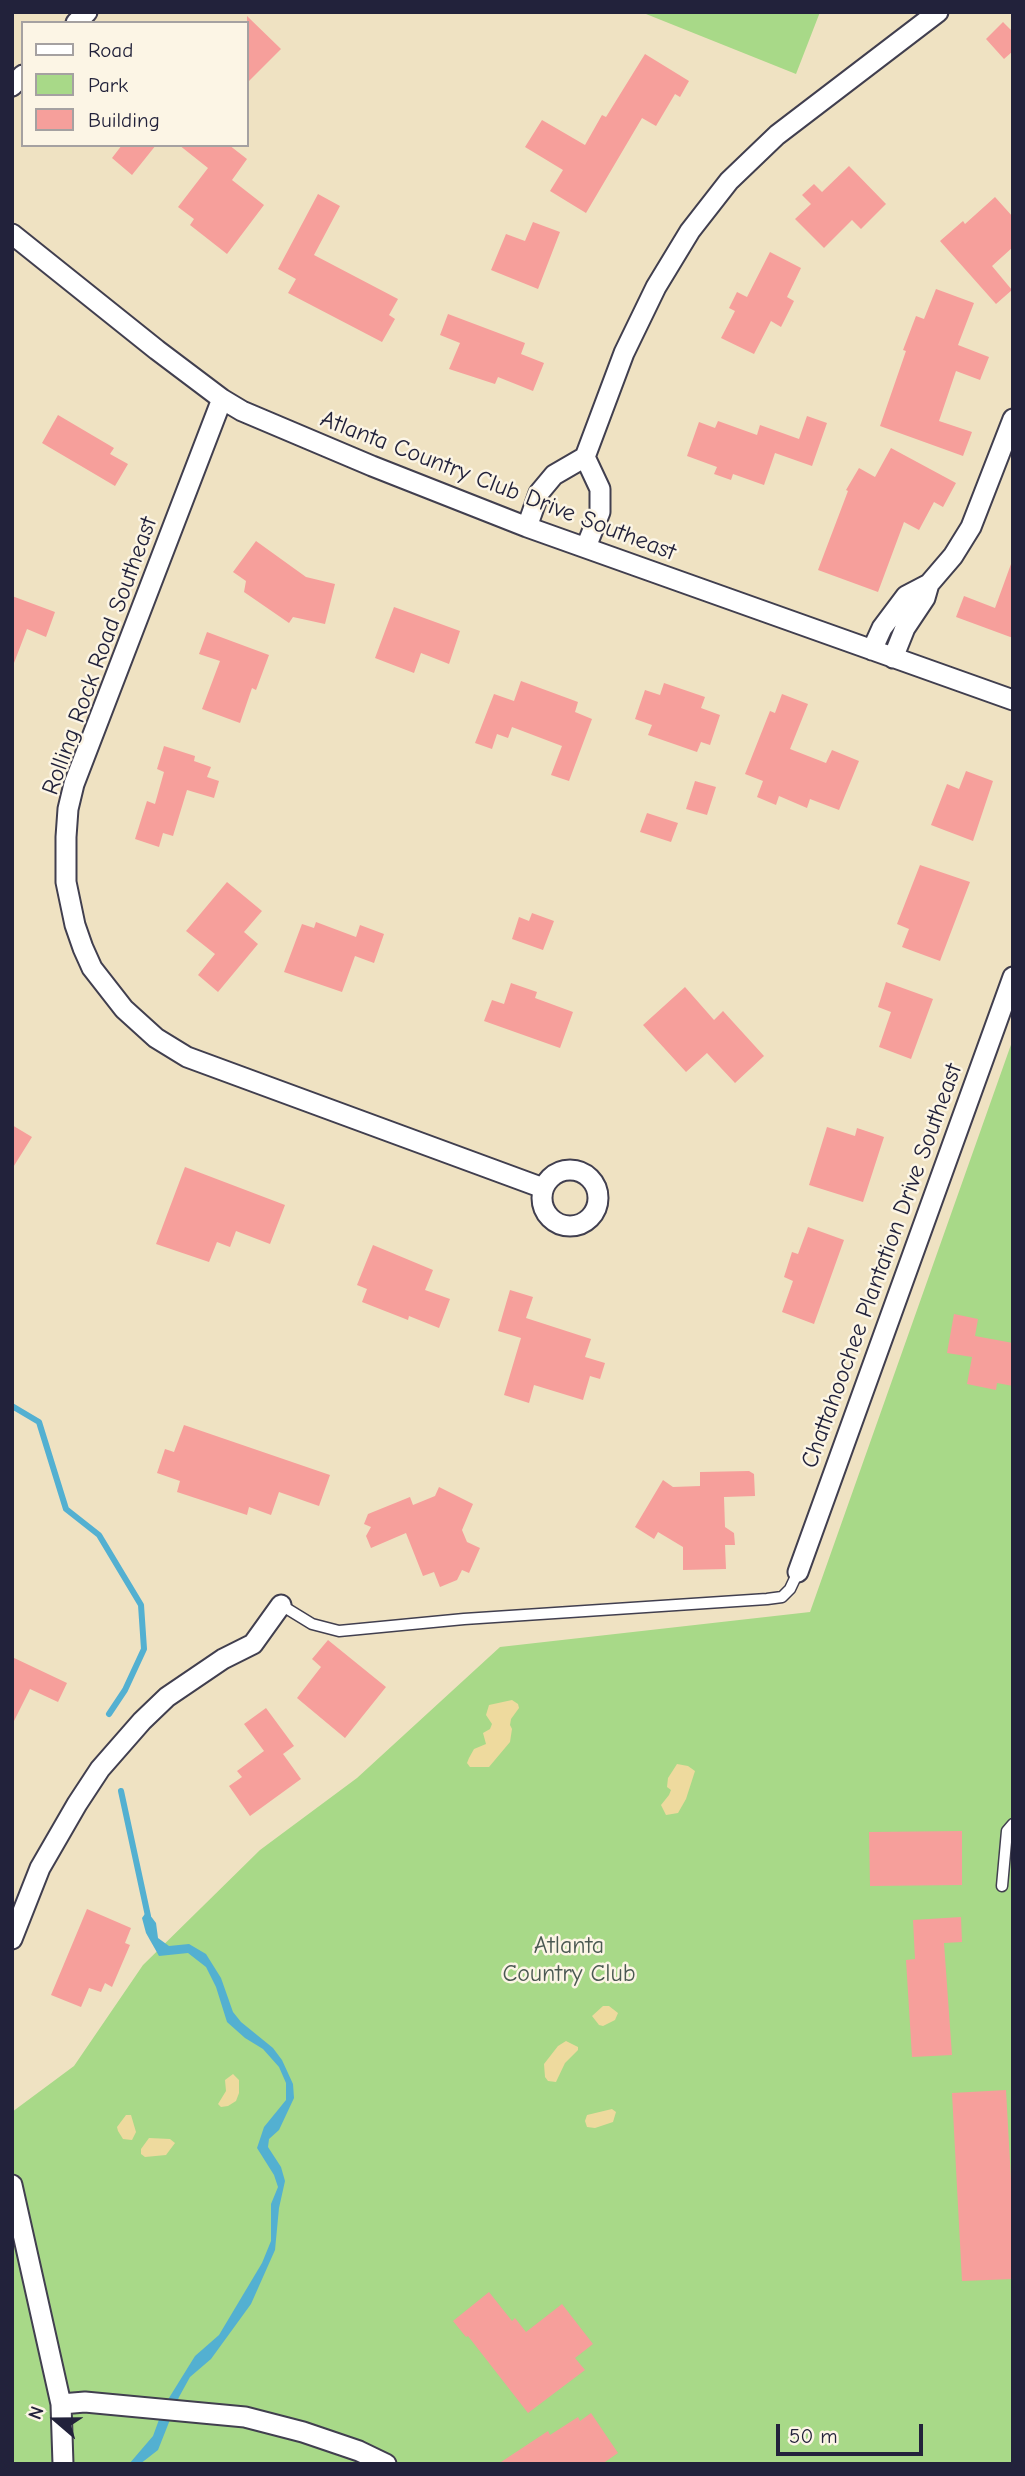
<!DOCTYPE html>
<style>
body{margin:0}
#map{position:relative;width:1025px;height:2476px;overflow:hidden;background:#efe2c2;font-family:"Comic Neue",sans-serif}
canvas{display:block}
.frame{position:absolute;inset:0;border:14px solid #22223b;pointer-events:none}
.legend{position:absolute;left:21px;top:21px;width:228px;height:126px;box-sizing:border-box;background:#fcf5e5;border:2px solid #a5a1a1;margin:0;padding:9px 12px;list-style:none;font-size:21px;color:#22223b}
.legend li{display:flex;align-items:center;gap:14px;height:35px}
.legend b{width:35px;border:2px solid #a5a1a1}
.north{position:absolute;left:21px;top:2385px;width:70px;height:70px;-webkit-text-stroke:5px #fcf5e5;paint-order:stroke;rotate:290deg;font-size:19px;font-weight:700;line-height:28px;text-align:center;color:#22223b}
.north::after{content:'';display:block;margin:auto;width:24px;height:32px;background:#22223b;clip-path:polygon(50% 0,100% 100%,50% 72%,0 100%)}
.scale{position:absolute;left:776px;top:2424px;width:147px;height:32px;box-sizing:border-box;border:4px solid #22223b;border-top:0;padding-left:9px;font-size:21px;line-height:24px;white-space:nowrap;color:#22223b;-webkit-text-stroke:5px #fcf5e5;paint-order:stroke}
</style>
<div id="map">
<canvas width="1025" height="2476"></canvas>
<div class="frame"></div>
<ul class="legend">
<li><b style="height:9px;background:#fff"></b>Road</li>
<li><b style="height:19px;background:#a8d988"></b>Park</li>
<li><b style="height:19px;background:#f69f9b"></b>Building</li>
</ul>
<div class="north">N</div>
<div class="scale">50 m</div>
</div>
<script>
const ctx = document.querySelector('canvas').getContext('2d');
ctx.lineJoin = 'round';
function paint(path, color) { ctx.fillStyle = color; ctx.fill(path, 'evenodd'); }
const poly = rows => new Path2D(rows.map(r => 'M' + r).join(''));
function strokePath(path, color, width, dash) { ctx.strokeStyle = color; ctx.lineWidth = width; ctx.lineCap = dash ? 'butt' : 'round'; ctx.setLineDash(dash || []); ctx.stroke(path); }
function label(font, color, halo, rows, align = 'center') {
  ctx.font = font + ' "Comic Neue",sans-serif'; ctx.lineWidth = 5; ctx.setLineDash([]); ctx.textBaseline = 'middle'; ctx.strokeStyle = halo; ctx.fillStyle = color; for (const [text, x, y, turn = 0] of rows) {
    ctx.save(); ctx.translate(x, y); ctx.rotate((+turn || 0) * Math.PI / 180); ctx.textAlign = isNaN(turn) ? turn : align; if (halo) ctx.strokeText(text, 0, 0); ctx.fillText(text, 0, 0); ctx.restore();
  }
}
paint(poly([
 [641,12,820,12,796,74],
 [1013,1039,1013,2464,12,2464,12,2112,74,2066,143,1965,260,1850,357,1778,500,1647,810,1612]
]), '#a8d988');
paint(poly([
 [512,1700,518,1704,519,1708,511,1719,510,1725,512,1729,510,1742,489,1767,470,1767,467,1763,469,1758,474,1749,486,1744,483,1733,490,1729,492,1724,486,1715,489,1705],
 [677,1764,688,1766,695,1771,686,1799,678,1813,666,1815,661,1805,669,1795,671,1790,667,1787,668,1778],
 [603,2006,609,2006,618,2013,615,2020,603,2026,599,2025,592,2016],
 [566,2041,578,2047,578,2050,565,2063,556,2082,548,2081,545,2077,544,2064,558,2046],
 [233,2074,239,2080,239,2093,236,2101,228,2106,221,2107,218,2104,226,2091,225,2080],
 [612,2109,616,2112,613,2122,595,2128,587,2127,585,2121,587,2115],
 [126,2115,131,2115,136,2132,132,2140,123,2139,118,2131,117,2127],
 [149,2138,170,2139,175,2143,166,2155,145,2157,141,2154,141,2149]
]), '#eeda9e');
paint(poly([
 [147,1911,156,1923,158,1938,169,1946,189,1944,206,1954,221,1978,233,2012,241,2022,273,2048,282,2060,293,2084,294,2098,279,2130,269,2139,268,2147,281,2167,285,2181,279,2208,275,2250,251,2304,211,2359,190,2377,179,2397,158,2450,140,2464,129,2464,153,2436,164,2406,195,2356,219,2335,262,2263,271,2241,271,2204,278,2187,274,2175,257,2148,264,2127,286,2100,286,2083,279,2067,263,2049,245,2038,227,2022,216,1987,206,1967,188,1953,159,1956,146,1933,142,1918]
]), '#53b0d1');
strokePath(poly([
 [12,1406,39,1422,66,1509,99,1535,141,1605,144,1649,125,1690,109,1714],
 [121,1791,148,1916]
]), '#53b0d1', 6);
paint(poly([
 [247,16,281,49,247,83],
 [1003,22,1013,32,1013,51,1004,59,986,39],
 [645,54,689,81,680,97,675,94,656,126,642,118,586,213,550,191,563,170,525,147,542,120,585,145,602,115,606,117],
 [122,145,156,145,132,175,112,158],
 [179,145,229,145,247,159,232,180,264,205,227,254,190,225,194,219,178,207,208,168],
 [849,166,886,204,861,229,852,220,824,248,795,219,811,204,802,195,814,184,822,192],
 [318,194,340,206,314,255,398,299,389,315,395,319,382,342,288,293,296,279,278,269],
 [995,197,1013,217,1013,247,992,266,1012,290,996,304,940,241,963,221,965,224],
 [533,222,560,232,538,289,491,270,506,234,525,241],
 [770,252,801,268,787,297,794,301,781,327,771,321,754,354,721,338,735,311,729,308,737,292,747,297],
 [936,289,974,303,958,345,989,357,980,380,956,371,939,421,972,432,963,456,880,426,906,351,903,350,916,316,924,319],
 [448,314,525,343,521,354,544,363,533,391,498,377,495,384,449,369,460,343,440,335],
 [58,415,114,448,110,454,128,464,115,486,42,443],
 [807,416,827,423,812,466,775,453,764,485,733,474,731,480,714,474,717,467,687,456,699,422,715,428,718,421,757,435,760,425,799,439],
 [891,448,956,483,943,507,934,502,919,530,904,522,878,592,818,570,848,491,846,490,859,468,875,477],
 [256,541,306,577,335,584,325,624,293,617,289,623,244,592,246,581,233,572],
 [1011,564,1013,565,1013,638,956,617,964,596,995,608],
 [12,596,55,612,46,637,27,629,14,663],
 [394,607,460,631,449,664,421,653,414,673,375,658],
 [207,632,269,655,256,690,252,688,240,723,202,709,220,661,199,654],
 [521,681,578,702,575,712,592,719,569,781,551,775,562,746,512,727,508,738,497,734,492,749,475,743,494,694,514,701],
 [664,683,705,697,701,708,720,715,710,745,701,742,697,752,648,735,652,725,635,719,645,690,660,695],
 [782,694,808,704,790,749,826,763,832,750,859,761,839,810,810,799,807,808,779,796,776,805,757,797,763,781,745,774,770,711,775,713],
 [164,746,195,756,194,761,211,767,207,777,219,781,214,798,187,790,173,836,163,833,159,847,135,839,147,801,155,804,164,772,157,769],
 [966,771,993,781,973,841,931,825,947,784,959,789],
 [695,781,716,787,707,815,686,809],
 [647,813,678,823,671,842,640,832],
 [920,865,970,882,940,961,902,947,909,929,897,924],
 [227,882,262,911,244,932,258,944,218,992,198,975,215,954,186,931],
 [532,913,554,921,543,950,512,939,519,917,529,921],
 [316,922,356,937,360,925,384,934,374,963,355,956,342,992,284,972,302,924,314,928],
 [886,982,933,999,911,1059,879,1047,891,1012,878,1007],
 [511,983,537,992,535,998,573,1012,560,1048,484,1021,492,1000,504,1004],
 [685,987,714,1020,723,1011,764,1056,735,1083,707,1053,686,1072,643,1025],
 [12,1125,32,1137,12,1169],
 [827,1127,855,1136,857,1128,884,1137,863,1202,809,1185],
 [185,1167,285,1205,270,1244,236,1231,230,1247,217,1242,209,1262,156,1244],
 [808,1227,844,1240,814,1324,782,1312,793,1281,784,1277,792,1252,798,1254],
 [373,1245,433,1270,425,1290,450,1299,439,1328,409,1316,408,1320,362,1302,367,1289,357,1285],
 [510,1290,533,1297,526,1318,591,1339,585,1357,605,1363,600,1379,590,1376,583,1400,534,1385,529,1403,504,1395,521,1338,498,1331],
 [954,1314,978,1319,975,1336,1013,1343,1013,1386,997,1383,996,1390,967,1384,972,1357,947,1353],
 [184,1425,330,1475,319,1506,279,1492,271,1515,249,1507,247,1515,177,1492,180,1481,157,1473,165,1449,174,1452],
 [749,1471,754,1474,755,1496,724,1497,725,1527,734,1533,735,1545,725,1545,726,1569,683,1570,683,1547,658,1532,654,1539,635,1527,663,1480,673,1487,700,1486,700,1472],
 [439,1487,473,1504,462,1530,467,1542,480,1548,469,1573,462,1570,457,1580,440,1587,434,1572,423,1576,406,1533,371,1548,366,1536,371,1527,364,1524,368,1514,410,1497,413,1505,435,1496],
 [328,1640,386,1687,345,1738,297,1698,321,1667,312,1659],
 [12,1657,67,1683,58,1702,30,1689,12,1725],
 [266,1708,294,1746,283,1754,301,1779,250,1816,229,1786,242,1777,237,1771,264,1751,244,1724],
 [962,1831,962,1885,870,1886,869,1832],
 [87,1909,131,1928,125,1943,130,1945,112,1987,105,1983,101,1992,89,1988,81,2007,51,1995],
 [961,1917,962,1942,944,1943,952,2055,912,2057,906,1960,915,1959,913,1920],
 [1006,2090,1013,2216,1013,2279,962,2281,952,2093],
 [489,2292,512,2321,515,2318,526,2332,562,2304,593,2344,575,2358,585,2370,528,2413,468,2336,466,2337,453,2321],
 [591,2413,618,2453,602,2464,498,2464,548,2431,550,2435,578,2417,580,2421]
]), '#f69f9b');
const lane = poly([
 [281,1605,312,1624,339,1631,464,1619,767,1599,782,1597,790,1589,798,1572],
 [1002,1886,1007,1831,1013,1824]
]);
const street = poly([
 [76,23,87,12],
 [12,86,23,75],
 [12,234,157,350,222,399,242,411,372,466,527,527,1013,700],
 [222,399,74,784,68,809,66,837,66,882,75,925,83,948,92,968,124,1009,156,1038,187,1057,543,1188],
 [585,457,600,489,600,512,586,547],
 [527,527,539,493,554,475,585,457,624,353,656,287,690,231,729,181,777,135,938,12],
 [872,650,882,628,906,596,929,584],
 [893,658,905,628,925,598,929,584,953,556,971,527,1013,419],
 '542 1198a28 28 0 1 1 56 0a28 28 0 1 1-56 0Z',
 [798,1572,1013,977],
 [12,1939,40,1868,77,1804,100,1769,142,1721,167,1697,223,1659,253,1644,281,1605],
 [12,2185,61,2404,63,2464],
 [61,2404,85,2402,245,2417,303,2432,359,2451,386,2464]
]);
strokePath(lane, '#413f4f', 13);
strokePath(street, '#413f4f', 23);
strokePath(lane, '#fff', 10);
strokePath(street, '#fff', 19);
label('24px', '#22223b', '#fcf5e5', [
 ["Atlanta Country Club Drive Southeast",498,486,21],
 ["Rolling Rock Road Southeast",100,656,-70],
 ["Chattahoochee Plantation Drive Southeast",882,1266,-70]
]);
label('24px', '#4a5952', '#fcf5e5', [
 ["Atlanta",569,1946],
 ["Country Club",569,1974]
]);
</script>
